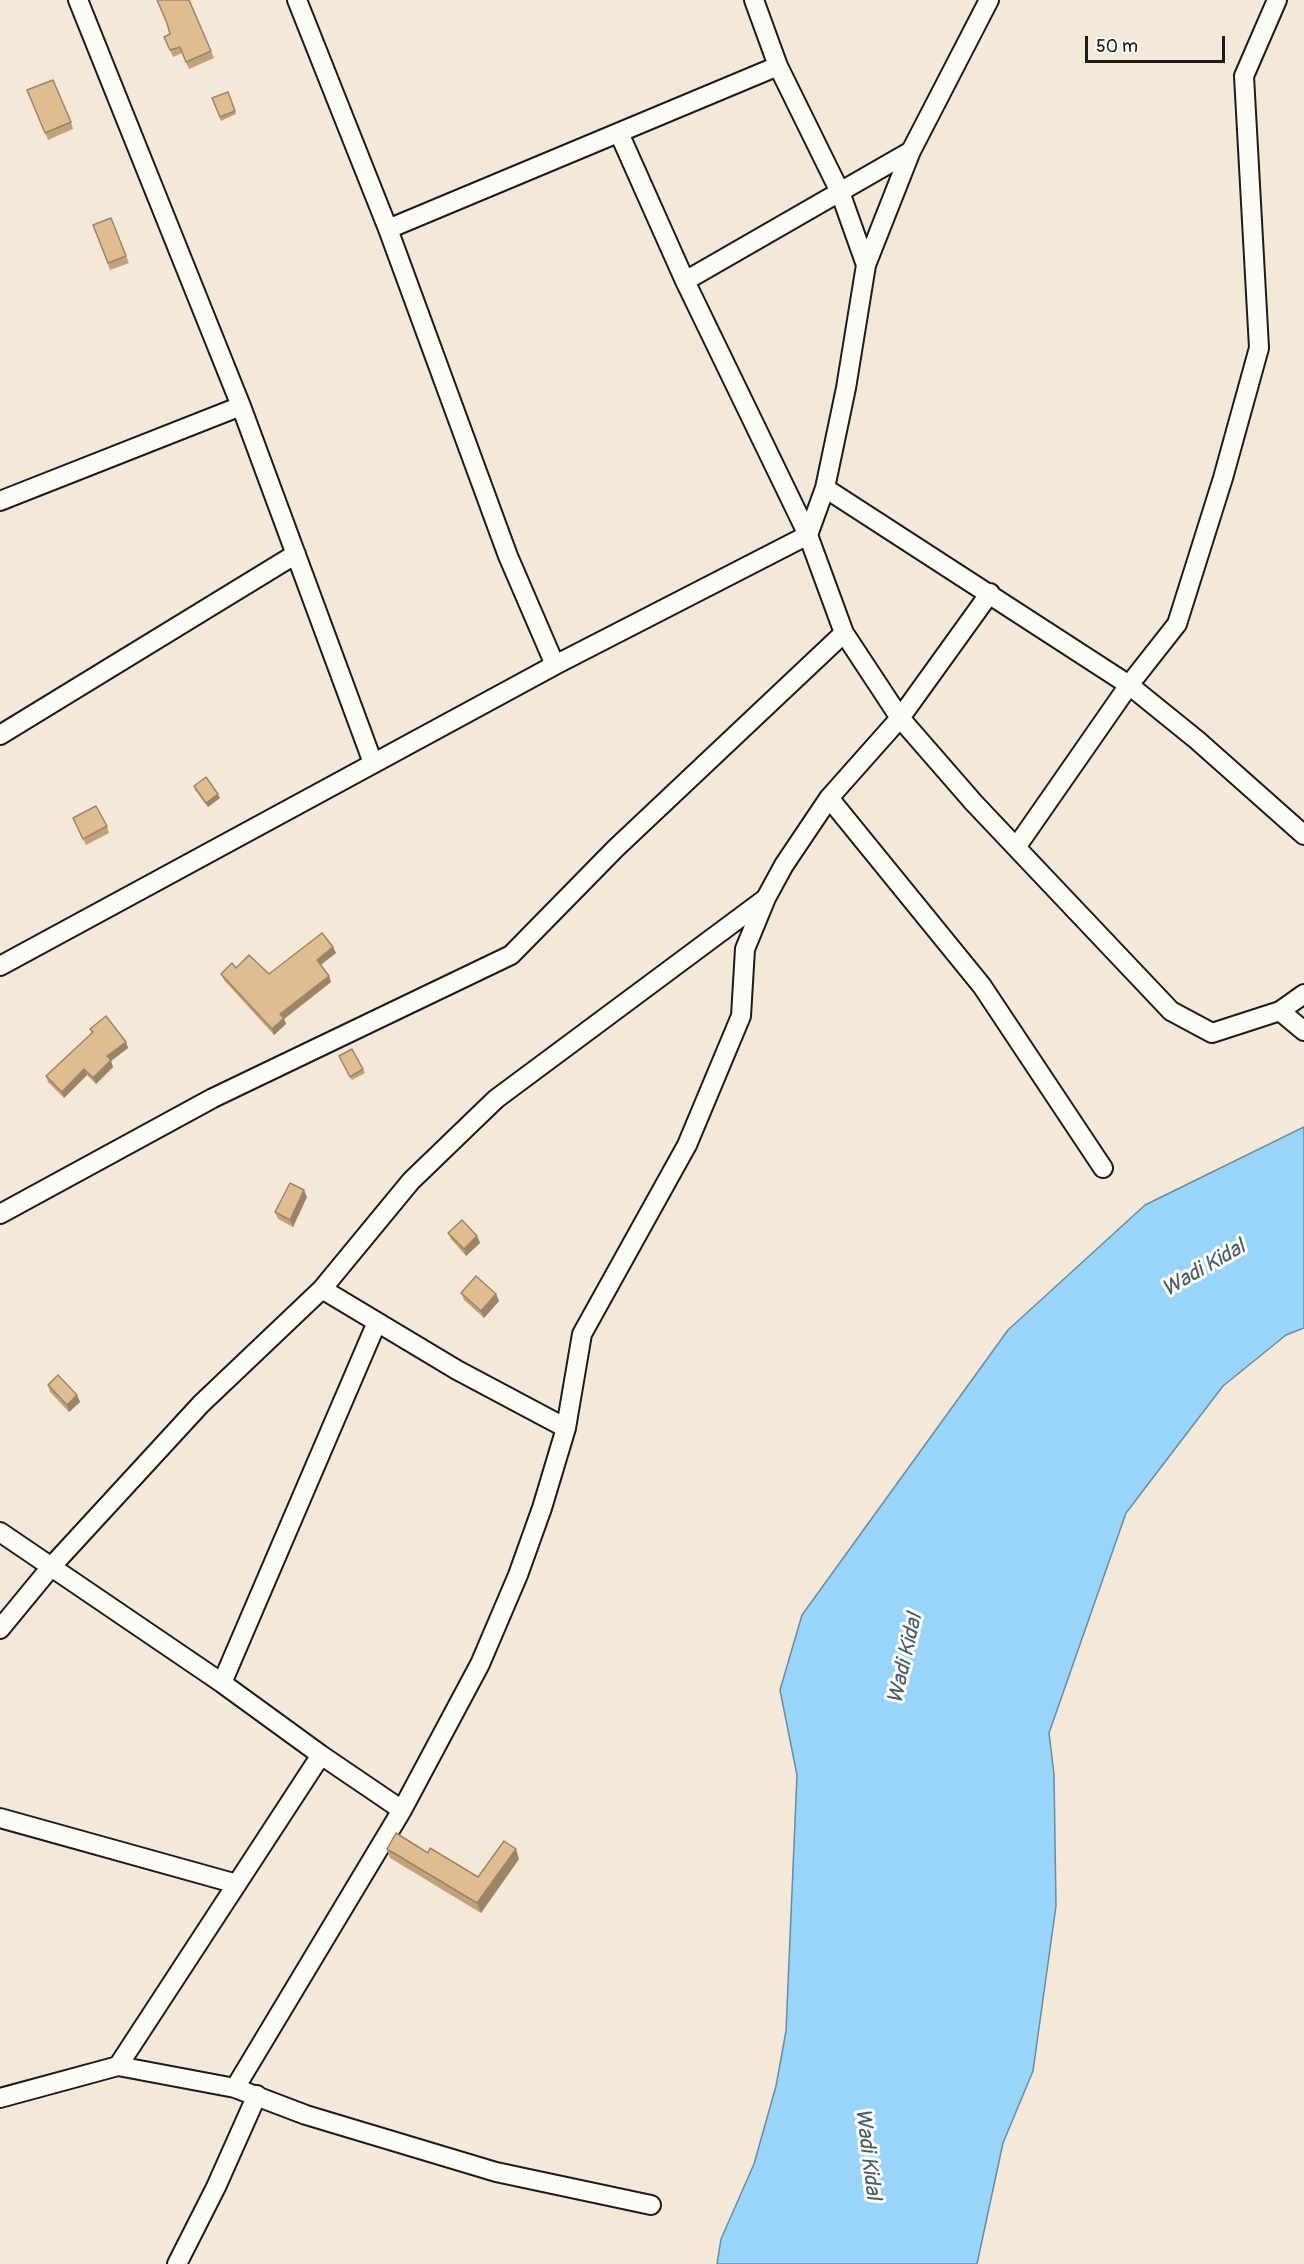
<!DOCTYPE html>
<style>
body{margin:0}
#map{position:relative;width:1304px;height:2264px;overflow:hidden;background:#f4e9d8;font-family:Pangolin,sans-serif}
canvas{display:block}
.scale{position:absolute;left:1085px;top:36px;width:140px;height:27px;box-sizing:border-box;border:3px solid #1c1c1c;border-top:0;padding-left:8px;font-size:18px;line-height:21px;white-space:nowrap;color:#1c1c1c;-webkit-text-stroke:4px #fdfcf7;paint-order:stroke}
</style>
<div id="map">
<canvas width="1304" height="2264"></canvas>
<div class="scale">50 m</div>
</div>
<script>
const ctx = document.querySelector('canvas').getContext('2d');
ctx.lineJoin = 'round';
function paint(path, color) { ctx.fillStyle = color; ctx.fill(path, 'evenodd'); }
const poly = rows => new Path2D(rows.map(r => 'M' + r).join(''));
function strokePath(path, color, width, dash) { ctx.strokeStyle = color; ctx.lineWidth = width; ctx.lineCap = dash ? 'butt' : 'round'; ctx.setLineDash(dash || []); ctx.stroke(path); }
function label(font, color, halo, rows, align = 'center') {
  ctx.font = font + ' Pangolin,sans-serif'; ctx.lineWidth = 6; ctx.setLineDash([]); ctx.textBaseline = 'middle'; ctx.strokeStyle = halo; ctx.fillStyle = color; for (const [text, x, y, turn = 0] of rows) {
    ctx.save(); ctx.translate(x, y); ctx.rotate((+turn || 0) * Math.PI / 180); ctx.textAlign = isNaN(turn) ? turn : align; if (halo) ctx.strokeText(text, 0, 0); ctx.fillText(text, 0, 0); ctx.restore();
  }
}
const water = poly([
 [1304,1127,1304,1328,1286,1335,1223,1386,1126,1513,1049,1733,1054,1774,1056,1906,1033,2071,1003,2143,977,2264,717,2264,721,2239,754,2164,776,2086,786,2031,797,1775,780,1690,802,1615,1008,1330,1145,1205,1304,1127]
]);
paint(water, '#99d5fa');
strokePath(water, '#678ba1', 1.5);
const minor = poly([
 [78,0,241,406,373,763],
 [297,0,388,229,508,556,555,665],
 [754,0,778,66,840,192,866,265],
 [989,0,911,151,866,265,846,388,825,488,808,535,844,633,900,718,974,803,1171,1011,1212,1033,1280,1011,1304,994],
 [388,229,778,66],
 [685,281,911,151],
 [825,488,1129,685,1197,740,1304,835],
 [0,501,241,406],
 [0,735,296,554],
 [829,798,982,986,1103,1168],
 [1017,846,1129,685,1177,624,1223,478,1259,348,1244,76,1277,0],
 [0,966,555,665,808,535,685,281,619,133],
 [1280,1011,1304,1031],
 [0,1214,213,1098,511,955,616,848,844,633],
 [322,1289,457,1370,566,1428],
 [0,1532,222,1683,321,1755,402,1810],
 [0,1629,51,1567,201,1404,322,1289,411,1181,496,1099,765,899],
 [222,1683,377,1322],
 [0,1818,237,1884],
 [118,2066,321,1755],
 [235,2088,402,1810,480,1664,518,1575,542,1508,566,1428,582,1334,687,1145,741,1016,745,949,766,898,784,865,829,798,900,718,990,593],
 [0,2098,118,2066,235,2088,306,2115,496,2172,651,2205],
 [177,2264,216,2187,257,2095]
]);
strokePath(minor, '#1c1c1c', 22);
strokePath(minor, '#fdfcf7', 18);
paint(poly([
 [164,37,211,51,214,58,189,69,182,53,173,57],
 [228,92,236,114,221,121,212,98],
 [30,97,71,122,73,129,48,140],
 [111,218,129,263,110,270,93,225],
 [194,786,220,798,208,807,195,790],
 [73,818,107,826,109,833,86,845],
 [333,947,336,953,321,965,329,976,331,982,284,1019,286,1024,274,1035,224,980,221,974,236,968,269,974],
 [90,1029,126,1042,128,1048,111,1061,113,1067,96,1084,87,1075,64,1098,48,1082,46,1076,92,1034],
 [339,1056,363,1069,365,1073,352,1080],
 [307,1197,293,1227,278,1219,275,1212],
 [448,1233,477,1236,480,1243,466,1256,451,1239],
 [461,1293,496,1294,499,1301,484,1318,464,1300],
 [48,1385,77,1395,80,1402,69,1412,50,1392],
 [387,1849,428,1853,478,1877,519,1859,481,1913,390,1858]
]), '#c1a27d');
paint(poly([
 [218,794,220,798,208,807,206,803],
 [333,947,336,953,319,966,317,960],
 [329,976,331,982,284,1019,286,1024,274,1035,272,1029,280,1014],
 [126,1042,128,1048,111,1061,113,1067,96,1084,93,1078,107,1056],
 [84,1069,87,1075,64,1098,62,1092],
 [304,1190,307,1197,293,1227,290,1220],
 [477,1236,480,1243,466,1256,464,1249],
 [496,1294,499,1301,484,1318,481,1311],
 [77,1395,80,1402,69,1412,67,1405],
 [516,1849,519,1859,481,1913,477,1903]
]), '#9d8466');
const building = poly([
 [157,0,189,0,211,51,186,62,180,47,170,50,164,37,170,34,167,23,157,0],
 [53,80,71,122,45,133,27,90,53,80],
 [228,92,235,111,220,117,212,98,228,92],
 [111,218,126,256,108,263,93,225,111,218],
 [206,777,218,794,206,803,194,786,206,777],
 [96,806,107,826,83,839,73,818,96,806],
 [322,933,333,947,317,960,329,976,280,1014,284,1018,272,1029,221,974,232,963,236,968,249,955,269,974,322,933],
 [106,1016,126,1042,107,1056,111,1060,93,1078,84,1069,62,1092,46,1076,93,1032,90,1029,106,1016],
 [352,1049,363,1069,350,1077,339,1056,352,1049],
 [290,1183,304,1190,290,1220,275,1212,290,1183],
 [462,1220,477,1236,464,1249,448,1233,462,1220],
 [476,1276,496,1294,481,1311,461,1293,476,1276],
 [58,1375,77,1395,67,1405,48,1385,58,1375],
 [396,1833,428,1853,430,1848,478,1877,504,1841,516,1849,477,1903,387,1849,396,1833]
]);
paint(building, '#e0bc91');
strokePath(building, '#9d8466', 1.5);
label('italic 22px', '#485d6a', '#fdfcf7', [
 ["Wadi Kidal",1204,1269,-30],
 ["Wadi Kidal",906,1659,-77],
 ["Wadi Kidal",867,2154,83]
]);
</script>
